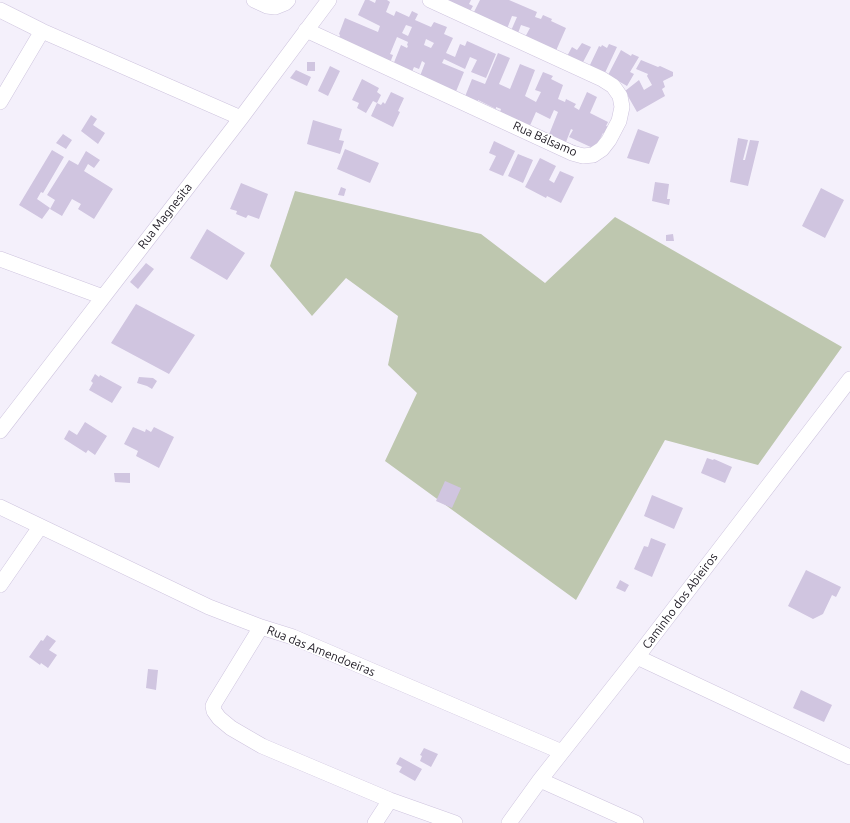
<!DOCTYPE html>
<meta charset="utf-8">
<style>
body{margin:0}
canvas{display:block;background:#f4f0fb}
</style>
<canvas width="850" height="823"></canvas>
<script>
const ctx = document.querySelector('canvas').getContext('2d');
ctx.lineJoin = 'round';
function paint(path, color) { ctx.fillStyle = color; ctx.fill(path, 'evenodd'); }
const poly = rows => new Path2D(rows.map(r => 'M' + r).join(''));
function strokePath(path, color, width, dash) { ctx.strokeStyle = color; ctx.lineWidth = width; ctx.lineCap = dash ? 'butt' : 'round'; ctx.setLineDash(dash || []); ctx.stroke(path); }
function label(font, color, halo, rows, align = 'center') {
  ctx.font = font + ' Ubuntu,sans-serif'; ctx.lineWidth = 3; ctx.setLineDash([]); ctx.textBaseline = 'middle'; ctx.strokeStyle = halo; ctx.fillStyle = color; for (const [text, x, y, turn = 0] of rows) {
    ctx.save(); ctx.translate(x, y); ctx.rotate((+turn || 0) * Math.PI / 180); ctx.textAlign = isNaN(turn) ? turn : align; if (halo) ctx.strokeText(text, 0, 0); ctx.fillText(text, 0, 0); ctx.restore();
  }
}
paint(poly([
 [295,191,481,234,545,283,615,217,842,347,758,465,665,440,576,600,385,461,417,393,388,365,398,316,346,278,312,316,270,266]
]), '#bec7af');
paint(poly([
 [365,0,369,0,375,3,376,0,387,0,390,2,386,12,394,16,396,11,409,17,412,11,418,14,415,20,431,27,434,22,447,27,444,34,453,38,446,53,455,57,460,44,465,46,467,41,496,54,486,78,471,72,477,60,470,57,465,69,444,59,442,63,464,72,455,94,420,76,425,63,422,61,419,69,414,67,411,74,393,65,401,45,407,48,408,46,407,45,408,42,397,37,390,54,393,55,390,63,337,43,340,35,339,34,345,18,378,32,380,26,358,15],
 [406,25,412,27,408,36,402,33],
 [426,39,434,43,431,48,424,45],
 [440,0,471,0,469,4,473,6,469,13],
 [480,0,509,0,537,12,535,17,541,19,543,15,552,19,551,21,566,28,555,53,524,39,530,28,521,25,517,36,510,33,517,17,512,16,505,34,471,18],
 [582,43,591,47,581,66,566,58,572,47,577,50],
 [609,44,617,47,604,75,589,67,599,46,601,47,602,45,607,48],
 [621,50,631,56,632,54,639,57,630,72,634,74,627,86,608,75],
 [498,53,510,58,499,84,510,89,520,64,535,70,525,96,536,102,541,92,535,90,543,72,553,76,551,79,563,85,558,99,565,102,566,99,576,104,574,107,579,110,587,92,597,97,590,113,608,122,606,126,610,127,606,134,603,133,595,149,569,137,573,130,571,129,566,142,579,147,576,153,548,137,558,112,554,110,550,119,536,112,528,130,498,118,501,109,496,107,496,109,478,100,477,104,464,99,472,79,485,84],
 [641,60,658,67,660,66,673,72,673,76,663,81,665,87,662,89,665,96,637,112,625,91,639,80,644,90,652,85,647,76,648,74,636,69],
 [307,62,315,62,315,71,307,71],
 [330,66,340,71,328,96,318,91],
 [296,70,311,77,307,86,290,78],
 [362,79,379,88,377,92,381,95,377,103,381,105,383,102,385,104,391,92,404,98,398,111,400,112,393,127,371,116,377,103,373,101,366,113,357,108,359,103,352,100],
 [91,115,97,119,93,125,105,133,98,144,81,131],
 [313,120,342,129,339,140,344,141,340,154,307,144],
 [638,129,659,137,649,164,627,158],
 [63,134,72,140,66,149,56,143],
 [738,138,748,140,743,160,745,160,750,140,759,141,748,186,730,182],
 [494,141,515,151,503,176,489,170,496,156,489,153],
 [345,149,379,163,370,183,337,169],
 [52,150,64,157,43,193,41,192,37,199,50,208,42,219,19,205],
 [86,151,100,160,94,168,88,164,84,171,113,189,94,219,78,209,81,204,72,199,62,216,50,209,55,200,47,195,69,160,78,165],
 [518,154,533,160,523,183,508,176],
 [540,158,556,166,549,180,554,183,560,171,574,177,561,203,547,196,546,198,525,187],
 [655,182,669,184,667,199,670,199,669,205,652,201],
 [241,183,268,194,259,219,248,215,246,218,236,214,237,211,230,209],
 [341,187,346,189,344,196,338,195],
 [821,188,844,200,825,238,802,226],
 [207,229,245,253,227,280,190,258],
 [673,234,674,241,666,241,666,235],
 [146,263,154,269,138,289,130,282],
 [136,304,195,335,169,374,111,343],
 [95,374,99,377,100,375,122,387,112,403,89,390,93,383,91,381],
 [139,377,153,378,157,381,152,389,147,386,137,383],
 [85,422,107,436,95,455,88,450,86,453,64,439,69,430,77,435],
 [133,427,145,432,146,429,151,432,154,427,174,437,159,468,136,456,138,451,124,444],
 [707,458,713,460,714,459,732,467,725,483,701,473],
 [114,473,130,473,130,483,115,482],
 [445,481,461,488,452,508,436,501],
 [652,495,683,508,674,529,644,516],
 [651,538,666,544,652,577,634,569,644,546,648,547],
 [806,570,841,587,836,597,832,595,823,614,813,619,788,606],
 [620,580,629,585,625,592,616,588],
 [47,635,56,641,49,650,57,655,48,668,41,663,40,665,29,657,41,640,43,641],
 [148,669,158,670,156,690,146,688],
 [801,690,832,705,824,722,793,708],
 [424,748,438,754,431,767,420,761,422,756,420,755],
 [400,757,422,769,415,781,399,772,402,767,396,764]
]), '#d0c5e0');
const street = poly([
 [254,0,267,6,275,7,285,3,288,0],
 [0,10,42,31,241,118],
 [306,30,572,153,583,156,593,155,602,149,609,140,619,121,622,107,620,96,613,86,602,79,430,0],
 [0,102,42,31],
 [0,259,103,297],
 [0,431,241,118,329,0],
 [0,507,209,607,261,627],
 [0,585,40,527],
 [637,657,850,757],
 [540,780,636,823],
 [375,823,390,800],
 [455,823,390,800,262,746,231,728,219,718,214,711,213,706,215,702,261,627,293,637,562,752],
 [509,823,540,780,637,657,850,379]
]);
strokePath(street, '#cec4de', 16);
strokePath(street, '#fff', 15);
label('12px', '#1b1720', '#fff', [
 ["Rua Bálsamo",545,139,24],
 ["Rua Magnesita",165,216,-52],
 ["Caminho dos Abieiros",680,601,-53],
 ["Rua das Amendoeiras",321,651,22]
]);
</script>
